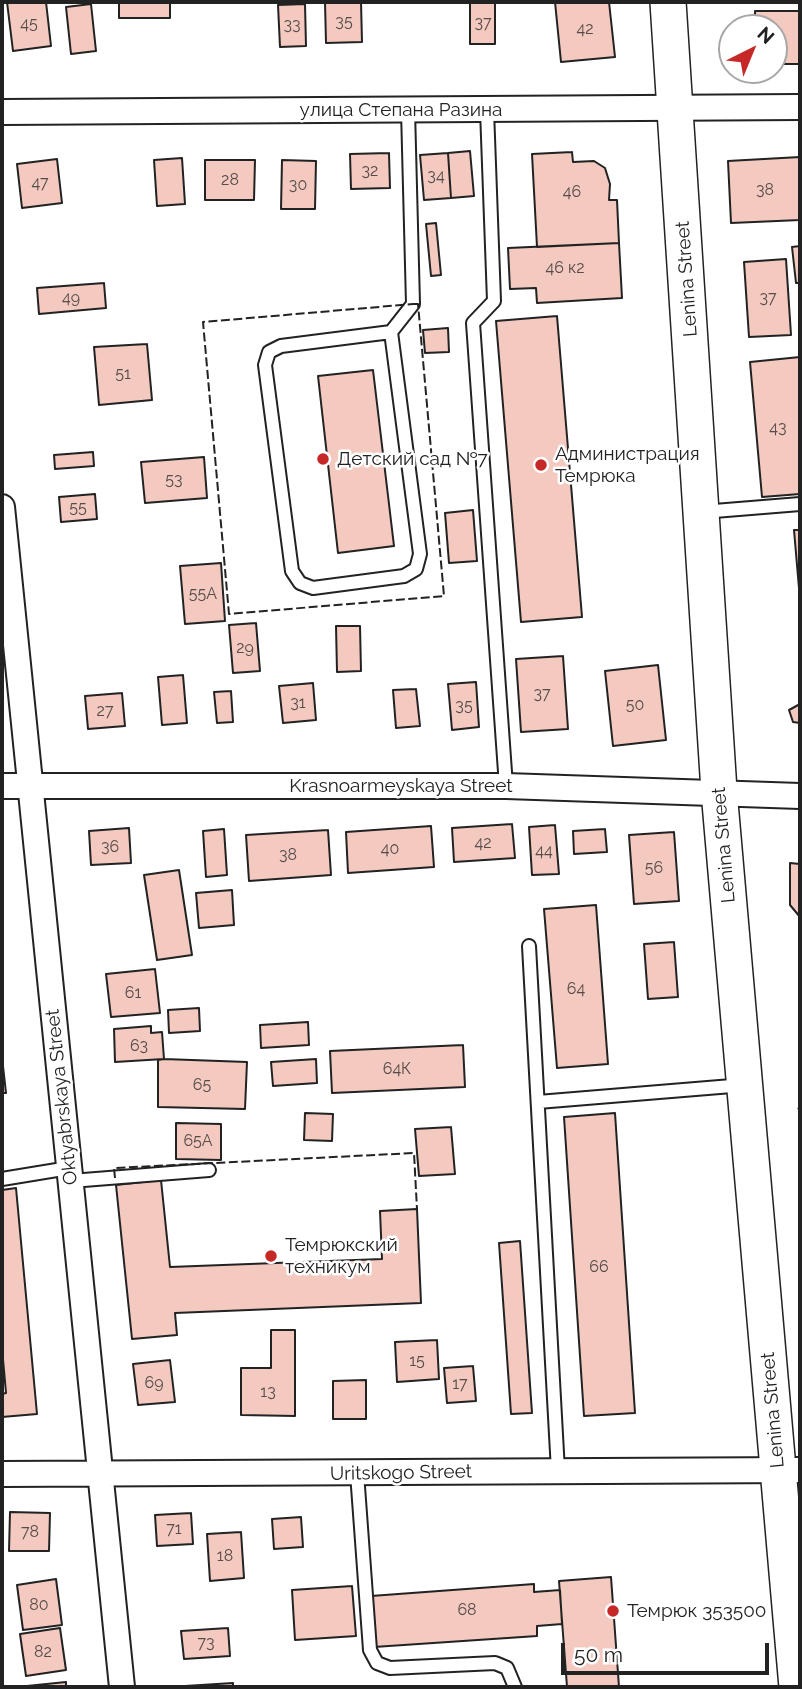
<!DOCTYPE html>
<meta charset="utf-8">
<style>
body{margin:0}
#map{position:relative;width:802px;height:1689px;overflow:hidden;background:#fff;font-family:Raleway,sans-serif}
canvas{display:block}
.frame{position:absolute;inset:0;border:4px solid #222;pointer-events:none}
.north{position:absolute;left:718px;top:14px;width:70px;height:70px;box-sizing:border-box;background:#fff;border:2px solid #a7a7a7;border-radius:50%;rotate:43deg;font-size:19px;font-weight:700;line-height:28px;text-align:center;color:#222}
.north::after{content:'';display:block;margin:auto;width:24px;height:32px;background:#c62828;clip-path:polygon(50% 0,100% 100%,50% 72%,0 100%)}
.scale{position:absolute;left:561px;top:1643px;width:208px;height:32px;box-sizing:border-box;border:4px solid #222;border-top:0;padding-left:9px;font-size:21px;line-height:24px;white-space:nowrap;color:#222;-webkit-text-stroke:5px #fff;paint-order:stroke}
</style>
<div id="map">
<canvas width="802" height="1689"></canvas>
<div class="frame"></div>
<div class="north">N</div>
<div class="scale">50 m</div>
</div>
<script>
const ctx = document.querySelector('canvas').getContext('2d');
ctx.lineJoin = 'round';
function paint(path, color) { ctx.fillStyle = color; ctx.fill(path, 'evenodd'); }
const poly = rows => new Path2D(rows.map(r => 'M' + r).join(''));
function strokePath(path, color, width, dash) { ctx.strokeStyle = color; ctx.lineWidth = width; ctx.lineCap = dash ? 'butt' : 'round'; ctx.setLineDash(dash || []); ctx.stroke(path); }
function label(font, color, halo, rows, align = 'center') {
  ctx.font = font + ' Raleway,sans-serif'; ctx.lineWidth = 5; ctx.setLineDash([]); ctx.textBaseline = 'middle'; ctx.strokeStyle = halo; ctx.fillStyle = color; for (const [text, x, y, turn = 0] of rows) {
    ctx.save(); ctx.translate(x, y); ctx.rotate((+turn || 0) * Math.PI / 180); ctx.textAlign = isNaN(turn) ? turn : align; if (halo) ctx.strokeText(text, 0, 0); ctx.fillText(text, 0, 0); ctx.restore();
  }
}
const building = poly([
 [7,2,46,2,51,46,13,51,7,2],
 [119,2,170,2,170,18,119,18,119,2],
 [325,2,361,2,362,42,326,43,325,2],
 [470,2,495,2,495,44,470,44,470,2],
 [555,2,609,2,615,57,561,62,555,2],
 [91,4,96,51,71,54,66,7,91,4],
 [305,4,306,46,280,47,278,5,305,4],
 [755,11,800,11,800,64,774,64,774,28,755,28,755,11],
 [470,151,474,196,451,198,448,153,470,151],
 [572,152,573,162,594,161,605,168,610,184,609,200,617,200,619,243,537,247,532,154,572,152],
 [389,153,390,188,351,189,350,154,389,153],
 [448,153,451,198,424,200,420,155,448,153],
 [800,157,800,220,731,223,728,161,800,157],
 [182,158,185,204,157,206,154,160,182,158],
 [57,159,62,203,22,208,17,164,57,159],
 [205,160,255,160,254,200,205,200,205,160],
 [282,160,316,161,315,209,281,209,282,160],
 [436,223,441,275,431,276,426,224,436,223],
 [619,243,622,298,537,303,536,288,510,289,508,248,619,243],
 [800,246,800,283,796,283,792,247,800,246],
 [786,259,791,335,749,337,744,262,786,259],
 [104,283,106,308,39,314,37,288,104,283],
 [557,316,582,617,521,622,496,321,557,316],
 [448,328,449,352,425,353,423,330,448,328],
 [147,344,152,400,99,405,94,347,147,344],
 [800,357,800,494,762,497,750,362,800,357],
 [373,370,394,546,338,553,318,376,373,370],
 [93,452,94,466,55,469,54,455,93,452],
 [204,457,207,498,145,503,141,462,204,457],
 [95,494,97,519,61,522,59,497,95,494],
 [473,510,477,561,449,563,445,513,473,510],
 [794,530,800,530,800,600,794,530],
 [221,563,225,621,185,624,180,566,221,563],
 [256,623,260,671,233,673,229,625,256,623],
 [336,626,360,626,361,671,337,672,336,626],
 [563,656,568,729,521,732,516,659,563,656],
 [658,665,666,740,613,746,605,671,658,665],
 [183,675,187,723,162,725,158,677,183,675],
 [476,682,479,727,452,730,448,684,476,682],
 [313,683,316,720,283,723,279,686,313,683],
 [416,689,420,726,396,728,393,690,416,689],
 [231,691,233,722,217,723,214,692,231,691],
 [122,693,125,726,88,729,85,696,122,693],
 [800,704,800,723,793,722,789,710,800,704],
 [512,824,515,858,454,862,452,828,512,824],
 [555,825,559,874,532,875,529,827,555,825],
 [431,826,434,867,348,873,346,832,431,826],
 [129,828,131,863,91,865,89,831,129,828],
 [224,829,227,875,206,877,203,831,224,829],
 [605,829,607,852,574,854,573,831,605,829],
 [328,830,331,875,249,881,246,835,328,830],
 [674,832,679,901,634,904,629,835,674,832],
 [790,863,800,864,800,917,790,905,790,863],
 [179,870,192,955,157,960,144,875,179,870],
 [232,890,234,925,199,928,196,893,232,890],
 [596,905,608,1064,557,1068,544,909,596,905],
 [674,942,678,997,648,999,644,944,674,942],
 [155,969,160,1013,111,1017,106,974,155,969],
 [199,1008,200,1031,169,1033,168,1010,199,1008],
 [308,1022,309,1045,261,1048,260,1025,308,1022],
 [151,1026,151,1033,162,1032,164,1059,115,1062,114,1029,151,1026],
 [463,1045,465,1087,332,1093,330,1051,463,1045],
 [2,1057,6,1093,2,1093,2,1057],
 [164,1059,247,1062,245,1109,158,1107,158,1060,164,1059],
 [316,1059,317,1083,273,1086,271,1062,316,1059],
 [305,1113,333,1114,332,1141,304,1140,305,1113],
 [615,1113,635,1413,584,1416,564,1117,615,1113],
 [176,1123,221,1124,221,1160,176,1159,176,1123],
 [451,1127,455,1174,419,1176,415,1129,451,1127],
 [161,1180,170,1267,382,1259,380,1211,417,1209,421,1303,175,1313,177,1335,132,1339,116,1185,161,1180],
 [16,1188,37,1414,2,1417,2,1394,6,1393,2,1348,2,1190,16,1188],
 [520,1241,532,1413,511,1414,499,1243,520,1241],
 [271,1330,295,1330,295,1416,241,1415,241,1368,271,1368,271,1330],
 [437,1340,439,1379,397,1382,395,1342,437,1340],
 [170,1360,175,1402,138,1405,133,1364,170,1360],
 [473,1366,476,1401,447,1403,444,1368,473,1366],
 [366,1380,366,1419,333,1419,333,1381,366,1380],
 [10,1512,50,1513,49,1551,9,1551,10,1512],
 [191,1513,193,1544,157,1546,155,1515,191,1513],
 [301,1517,303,1547,274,1549,272,1519,301,1517],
 [241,1532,244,1578,210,1581,207,1534,241,1532],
 [611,1577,619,1687,567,1687,559,1581,611,1577],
 [56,1579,62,1625,23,1630,17,1585,56,1579],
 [534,1584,534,1592,560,1590,562,1624,537,1626,537,1636,374,1647,371,1596,534,1584],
 [352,1586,356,1636,295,1640,292,1590,352,1586],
 [60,1628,66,1670,26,1676,20,1634,60,1628],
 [228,1628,230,1656,184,1659,181,1631,228,1628],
 [66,1682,66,1687,17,1687,66,1682],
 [233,1683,233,1687,186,1687,185,1686,233,1683]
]);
paint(building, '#f3c9c0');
strokePath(building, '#222', 2);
const lane = poly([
 [487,110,494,301,473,323,506,786],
 [391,332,420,554,416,569,404,576,313,588,300,583,292,571,265,365,269,352,281,346,391,332,413,304,408,110],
 [702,512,800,504],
 [529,946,558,1471],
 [538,1102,744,1085],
 [2,1179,69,1168],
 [71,1181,209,1170],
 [357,1473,370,1650,377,1663,390,1668,495,1663,507,1668,515,1687]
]);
const street = poly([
 [2,112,800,107],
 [2,507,122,1687],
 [2,786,506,786,800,796],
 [2,1474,800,1470]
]);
const secondary = poly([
 [668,2,719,791,797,1687]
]);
strokePath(lane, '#222', 16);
strokePath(street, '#222', 28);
strokePath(secondary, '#222', 38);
strokePath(poly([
 [798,1110,800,1109]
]), '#646464', 4.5, [5, 3.5]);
strokePath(lane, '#fff', 12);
strokePath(street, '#fff', 24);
strokePath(secondary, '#fff', 35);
strokePath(poly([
 [413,304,418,304,444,596,229,614,203,322,413,304],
 [115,1178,114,1168,414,1153,417,1209]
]), '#222', 2, [9, 3.5]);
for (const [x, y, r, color] of [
 [323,459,7,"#c62828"],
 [541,465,7,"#c62828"],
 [271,1256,7,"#c62828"],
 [613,1611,7,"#c62828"]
]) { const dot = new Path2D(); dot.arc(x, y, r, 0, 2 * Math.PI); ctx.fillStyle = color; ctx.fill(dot); strokePath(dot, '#fff', 2.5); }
label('16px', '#564c4a', null, [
 ["35",344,22],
 ["37",483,23],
 ["45",29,24],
 ["33",292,25],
 ["42",585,29],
 ["32",370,171],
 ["34",436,176],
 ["28",230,180],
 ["47",40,183],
 ["30",298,185],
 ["38",765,190],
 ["46",572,192],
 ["46 к2",565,268],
 ["49",71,298],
 ["37",768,298],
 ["51",123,374],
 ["43",778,428],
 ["53",174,480],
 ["55",78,508],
 ["55А",203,594],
 ["29",245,648],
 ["37",542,694],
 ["31",298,703],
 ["50",635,705],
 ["35",464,706],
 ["27",105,711],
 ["42",483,843],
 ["36",110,847],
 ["40",390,849],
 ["44",544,851],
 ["38",288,855],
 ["56",654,868],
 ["64",576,989],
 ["61",133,993],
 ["63",139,1046],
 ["64К",397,1069],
 ["65",202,1085],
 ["65А",198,1141],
 ["66",599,1267],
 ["15",417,1361],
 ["69",154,1383],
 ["17",460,1384],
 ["13",268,1392],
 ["71",174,1529],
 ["78",30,1532],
 ["18",225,1556],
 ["80",39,1605],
 ["68",467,1610],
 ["73",206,1643],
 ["82",43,1652]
]);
label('19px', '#222', '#fff', [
 ["улица Степана Разина",401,110],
 ["Lenina Street",687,279,-94],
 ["Krasnoarmeyskaya Street",401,786],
 ["Lenina Street",724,845,-95],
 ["Oktyabrskaya Street",62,1097,-96],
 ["Lenina Street",773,1410,-95],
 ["Uritskogo Street",401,1473,-1]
]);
label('19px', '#222', '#fff', [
 ["Администрация",555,454],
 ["Темрюка",555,476],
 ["Детский сад №7",337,459],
 ["Темрюкский",285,1245],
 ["техникум",285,1267],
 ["Темрюк 353500",627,1611]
], 'left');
</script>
